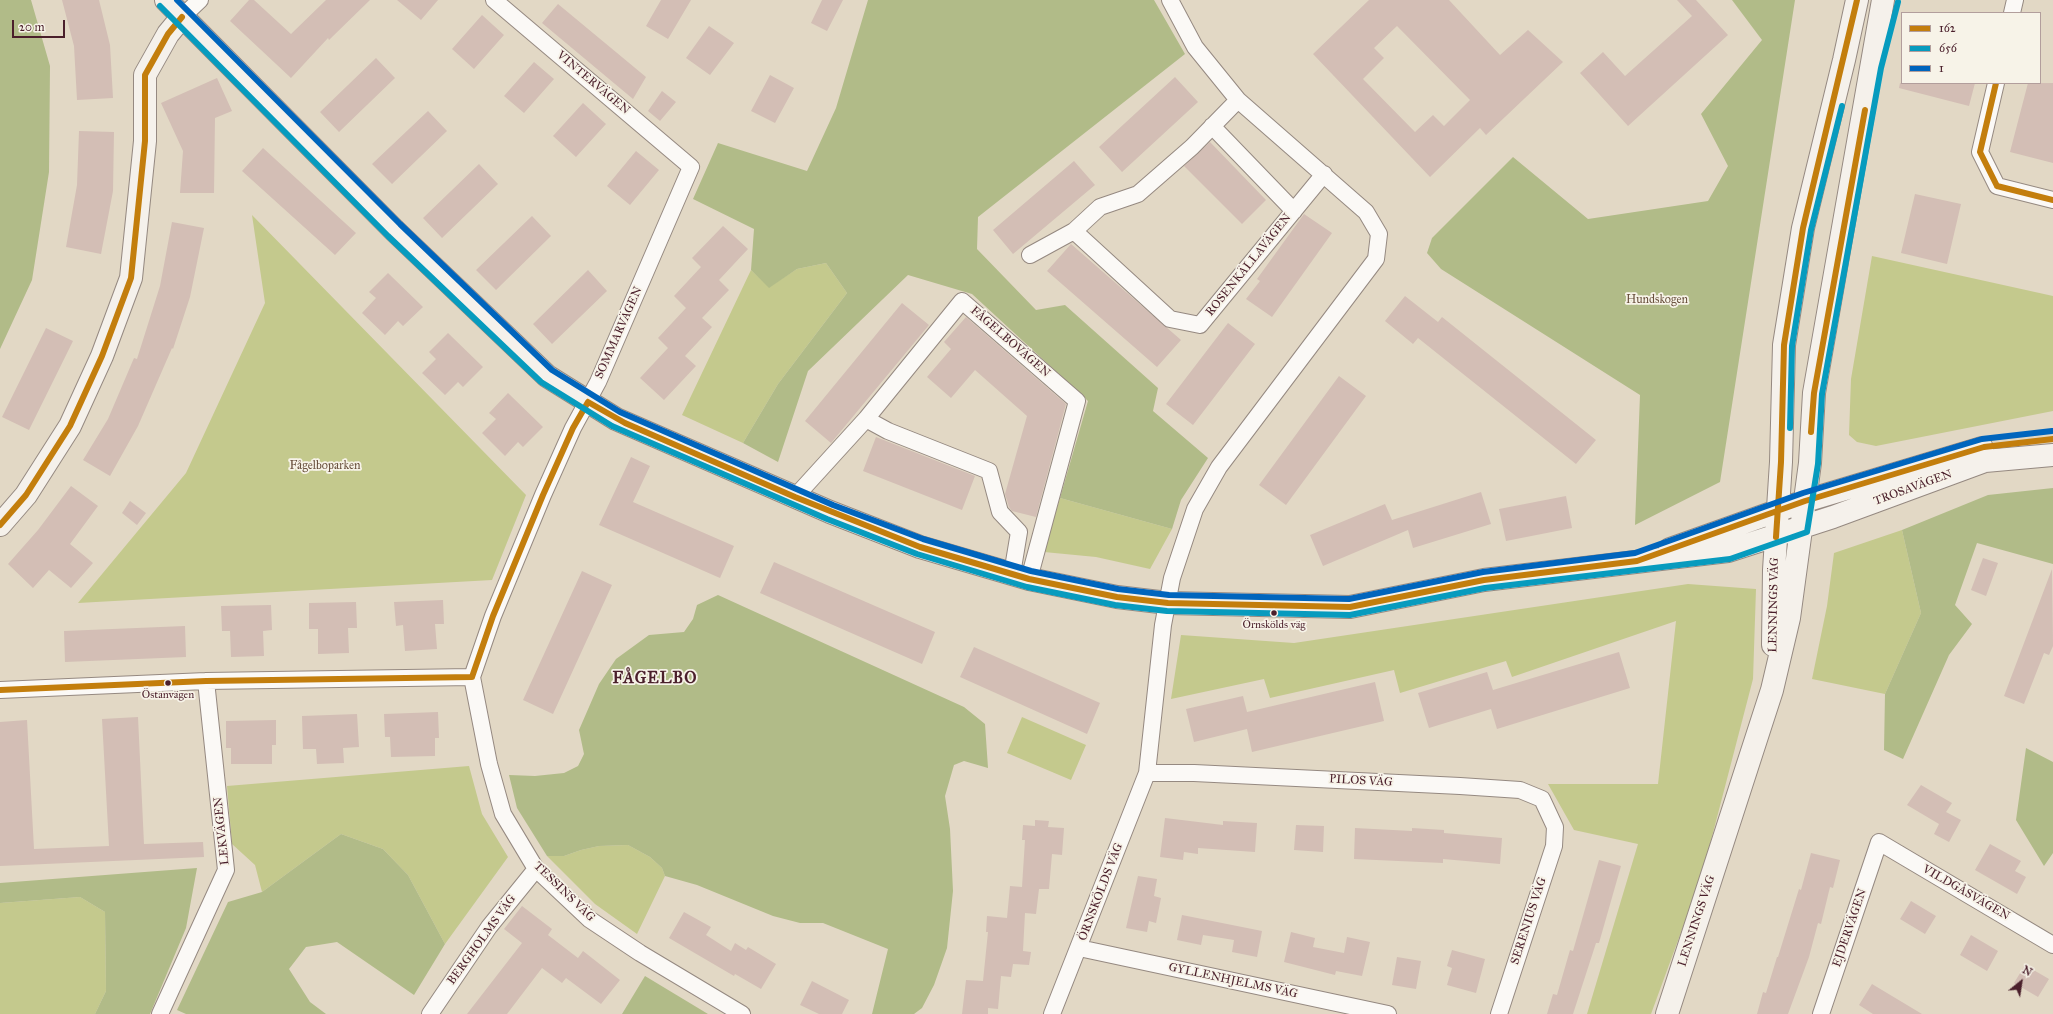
<!DOCTYPE html>
<meta charset="utf-8">
<style>
body{margin:0}
#map{position:relative;width:2053px;height:1014px;overflow:hidden;background:#e2d8c5;font-family:"IM FELL Great Primer",serif}
canvas{display:block}
.legend{position:absolute;left:1901px;top:12px;width:140px;height:72px;box-sizing:border-box;background:#f7f3e8;border:1px solid #b29e9c;margin:0;padding:5px 7px;list-style:none;font-size:12px;color:#4a1f2b}
.legend li{display:flex;align-items:center;gap:8px;height:20px}
.legend b{width:20px;border:1px solid #b29e9c}
.north{position:absolute;left:2001px;top:962px;width:40px;height:40px;-webkit-text-stroke:3px #f7f3e8;paint-order:stroke;rotate:30deg;font-size:11px;font-weight:700;line-height:16px;text-align:center;color:#4a1f2b}
.north::after{content:'';display:block;margin:auto;width:14px;height:18px;background:#4a1f2b;clip-path:polygon(50% 0,100% 100%,50% 72%,0 100%)}
.scale{position:absolute;left:12px;top:20px;width:53px;height:18px;box-sizing:border-box;border:2px solid #4a1f2b;border-top:0;padding-left:5px;font-size:12px;line-height:14px;white-space:nowrap;color:#4a1f2b;-webkit-text-stroke:3px #f7f3e8;paint-order:stroke}
</style>
<div id="map">
<canvas width="2053" height="1014"></canvas>
<ul class="legend">
<li><b style="height:5px;background:#c37e0d"></b>162</li>
<li><b style="height:5px;background:#079bbe"></b>656</li>
<li><b style="height:5px;background:#0065bd"></b>1</li>
</ul>
<div class="north">N</div>
<div class="scale">20 m</div>
</div>
<script>
const ctx = document.querySelector('canvas').getContext('2d');
ctx.lineJoin = 'round';
function paint(path, color) { ctx.fillStyle = color; ctx.fill(path, 'evenodd'); }
const poly = rows => new Path2D(rows.map(r => 'M' + r).join(''));
function strokePath(path, color, width, dash) { ctx.strokeStyle = color; ctx.lineWidth = width; ctx.lineCap = dash ? 'butt' : 'round'; ctx.setLineDash(dash || []); ctx.stroke(path); }
function label(font, color, halo, rows, align = 'center') {
  ctx.font = font + ' "IM FELL Great Primer",serif'; ctx.lineWidth = 3.5; ctx.setLineDash([]); ctx.textBaseline = 'middle'; ctx.strokeStyle = halo; ctx.fillStyle = color; for (const [text, x, y, turn = 0] of rows) {
    ctx.save(); ctx.translate(x, y); ctx.rotate((+turn || 0) * Math.PI / 180); ctx.textAlign = isNaN(turn) ? turn : align; if (halo) ctx.strokeText(text, 0, 0); ctx.fillText(text, 0, 0); ctx.restore();
  }
}
paint(poly([
 [252,215,526,495,492,580,78,603,186,473,265,303],
 [1872,256,2053,296,2053,411,1876,446,1857,442,1849,435,1851,379],
 [826,263,847,293,778,384,743,443,682,415,751,270,769,287,797,269],
 [1060,498,1172,529,1150,569,1096,557,1044,552],
 [1902,530,1921,613,1885,694,1812,679,1827,606,1834,553],
 [1688,584,1756,589,1753,679,1702,875,1651,1014,1587,1014,1638,844,1574,830,1548,784,1658,784,1676,621,1512,677,1506,661,1400,693,1394,670,1270,698,1264,679,1171,699,1181,635,1294,643],
 [1022,717,1086,745,1071,780,1007,753],
 [469,766,482,814,508,857,445,944,408,875,383,849,341,834,262,892,255,865,232,844,227,786],
 [628,845,650,857,662,868,665,876,637,934,595,904,547,856,564,856,581,850,599,846],
 [80,897,105,912,106,991,95,1014,0,1014,0,903]
]), '#c4c98d');
paint(poly([
 [0,0,31,0,50,66,49,172,32,280,0,349],
 [868,0,1154,0,1185,54,978,217,977,249,1036,310,1065,305,1158,388,1153,411,1208,458,1181,500,1172,529,1060,498,1088,401,972,294,908,275,808,371,778,462,743,443,778,384,847,293,826,263,797,269,769,288,751,270,754,229,693,199,718,143,807,171,836,108],
 [1732,0,1795,0,1720,482,1635,525,1640,395,1441,269,1427,253,1432,238,1513,157,1588,219,1708,201,1728,166,1701,114,1762,40],
 [2053,488,2053,564,1977,543,1955,605,1972,624,1949,655,1903,759,1884,750,1885,694,1921,613,1902,530,1988,495],
 [718,595,964,707,985,724,988,768,964,761,954,765,945,796,950,829,953,891,947,948,934,985,922,1008,914,1014,872,1014,888,949,823,923,800,923,773,916,697,885,665,876,662,868,650,857,628,845,599,846,581,850,564,856,547,856,517,808,509,775,535,776,564,773,578,766,584,754,579,730,599,684,616,659,649,635,684,632,693,619,697,605],
 [2026,748,2053,762,2053,853,2044,866,2016,820],
 [341,834,383,849,408,875,445,944,414,995,337,942,306,947,289,969,310,1002,326,1014,186,1014,177,1010,228,902,262,892],
 [197,868,186,928,150,1014,95,1014,106,991,105,912,80,897,0,903,0,883],
 [645,976,708,1014,622,1014]
]), '#b1bb88');
paint(poly([
 [62,0,99,0,110,45,113,98,77,100,74,46],
 [249,0,254,0,291,34,326,0,370,0,329,40,328,38,291,78,230,21],
 [397,0,438,0,421,20],
 [661,0,691,0,668,39,646,26],
 [822,0,843,0,827,31,811,23],
 [1369,0,1449,0,1500,55,1528,30,1563,62,1486,135,1480,128,1430,177,1313,54],
 [1397,26,1470,100,1444,126,1433,115,1415,132,1363,79,1384,58,1374,48],
 [1677,0,1696,0,1728,35,1628,126,1580,73,1603,52,1625,76,1692,16],
 [558,4,646,77,633,99,542,23],
 [482,15,504,35,474,69,452,49],
 [709,26,734,43,710,75,686,58],
 [376,58,395,78,339,132,320,112],
 [534,62,554,79,524,113,504,96],
 [770,75,794,88,775,123,751,111],
 [1175,77,1198,102,1122,172,1099,147],
 [217,78,232,111,215,118,214,193,180,193,183,151,161,103],
 [1900,83,1975,83,1969,106,1899,88],
 [2028,83,2053,83,2053,163,2010,152],
 [662,91,676,102,660,121,648,111],
 [583,103,606,124,576,157,553,136],
 [428,111,447,131,392,184,372,164],
 [79,131,114,132,113,191,101,254,66,247,77,185],
 [1210,142,1266,200,1242,224,1184,166],
 [263,148,356,233,335,255,242,171],
 [636,151,659,170,630,205,607,186],
 [1074,161,1095,185,1013,254,993,230],
 [479,164,498,184,442,238,423,218],
 [1915,194,1961,204,1947,264,1901,253],
 [1304,214,1332,233,1272,317,1246,299,1260,281,1257,279],
 [532,216,551,236,496,290,476,270],
 [172,222,204,228,190,297,173,349,172,348,138,426,110,476,83,460,108,419,134,358,137,359,160,286],
 [723,226,748,249,719,280,729,290,702,318,712,327,685,356,696,366,664,400,640,378,668,348,658,338,686,308,674,296,701,267,692,258],
 [1071,244,1181,340,1157,367,1047,271],
 [588,270,607,291,552,344,533,324],
 [388,273,423,307,403,326,398,321,385,335,362,313,376,298,369,292],
 [1405,296,1438,322,1442,317,1596,440,1576,464,1418,338,1413,344,1385,321],
 [902,303,929,325,831,443,805,421],
 [966,317,1066,404,1036,517,1012,511,1009,507,1005,494,1027,416,975,370,951,398,927,377,951,349,944,342],
 [1228,323,1255,344,1193,425,1166,404],
 [46,328,73,341,29,430,2,417],
 [448,333,483,367,463,387,458,382,445,395,422,373,436,359,429,352],
 [1339,376,1366,396,1286,505,1259,485],
 [508,393,543,427,523,447,518,442,505,456,482,433,496,419,489,413],
 [876,437,975,476,962,510,863,471],
 [631,457,650,466,633,502,734,546,720,578,599,525],
 [71,486,98,506,70,544,93,563,71,588,49,570,33,588,8,564,38,530],
 [1481,492,1491,524,1413,548,1408,530,1323,566,1310,535,1385,504,1392,520],
 [1566,496,1572,528,1506,541,1499,509],
 [130,501,146,513,137,525,122,513],
 [1983,558,1998,563,1986,596,1971,590],
 [774,562,935,632,922,664,760,593],
 [2052,569,2053,646,2049,655,2044,653,2024,704,2004,696],
 [582,571,612,585,553,714,523,700],
 [443,600,444,624,435,624,437,649,405,651,403,625,396,626,394,602],
 [356,602,357,628,348,628,349,653,318,654,318,629,309,629,309,603],
 [271,605,272,630,263,631,264,656,231,657,230,631,222,631,221,606],
 [185,626,186,657,65,662,64,631],
 [974,647,1100,703,1087,734,960,677],
 [1619,652,1630,688,1497,729,1491,709,1429,728,1418,693,1487,672,1493,690],
 [1375,682,1384,721,1252,752,1247,729,1194,742,1186,709,1243,696,1247,712],
 [438,712,439,738,435,738,435,756,391,757,390,737,385,737,384,714],
 [357,714,359,747,343,748,344,763,317,764,316,749,303,749,302,716],
 [138,717,144,844,203,842,204,857,0,866,0,722,27,720,34,849,109,846,102,719],
 [276,720,276,745,272,745,272,764,231,764,231,748,226,748,226,721],
 [1921,785,1952,803,1946,812,1961,820,1949,842,1934,834,1939,824,1907,805],
 [1165,818,1223,825,1223,821,1257,823,1255,852,1198,848,1198,854,1184,852,1183,860,1160,857],
 [1035,820,1049,821,1048,827,1064,828,1062,855,1052,854,1049,889,1039,889,1036,914,1025,913,1023,951,1031,952,1029,965,1013,964,1011,977,1001,976,998,1009,988,1008,988,1014,962,1014,966,980,983,981,988,932,986,932,987,916,1007,918,1010,886,1022,887,1025,840,1022,840,1023,825,1035,826],
 [1296,825,1324,826,1323,852,1294,850],
 [1355,828,1412,831,1412,828,1444,830,1444,833,1502,838,1500,864,1443,859,1443,863,1354,859],
 [1990,844,2021,861,2015,871,2026,877,2017,894,1975,870],
 [1811,853,1840,860,1833,888,1830,887,1821,924,1818,923,1809,957,1788,1014,1757,1014,1763,992,1766,993,1777,957,1778,957,1799,889,1801,890],
 [1599,860,1621,866,1599,943,1596,943,1573,1014,1547,1014,1553,994,1557,995,1570,950,1573,951],
 [1138,876,1157,879,1154,896,1161,898,1156,923,1149,921,1147,932,1126,928],
 [1911,901,1936,916,1925,934,1900,919],
 [522,906,552,929,548,935,578,958,583,951,620,980,601,1004,566,978,562,983,542,968,507,1014,467,1014,522,943,504,929],
 [684,912,711,927,706,935,731,951,735,943,746,950,748,947,776,964,761,989,735,974,734,976,669,938],
 [1182,915,1262,931,1257,957,1232,952,1234,940,1203,935,1201,945,1177,940],
 [1291,932,1315,938,1313,947,1344,953,1347,937,1370,942,1362,976,1336,971,1335,975,1284,962],
 [1971,935,1998,951,1987,971,1960,955],
 [1452,950,1485,959,1476,993,1447,985,1452,968,1447,966],
 [1397,957,1421,961,1416,989,1392,985],
 [2025,965,2049,979,2038,997,2014,983],
 [812,981,849,1000,842,1014,819,1014,800,1005],
 [1872,984,1922,1014,1873,1014,1859,1005]
]), '#d3beb5');
const street = poly([
 [494,0,691,167,598,382,573,428,543,495,493,616,472,677,489,764,503,814,536,869,589,919,640,953,742,1014],
 [2012,13,2015,0],
 [182,17,200,0],
 [1996,83,1980,152,1997,186,2053,200],
 [1212,126,1294,211],
 [1074,231,1170,319,1200,325,1324,174],
 [1030,255,1074,231,1100,207,1138,194,1192,147,1238,100],
 [866,419,888,431,989,471,1000,512,1019,532,1012,574],
 [795,497,866,419,962,301,1077,401,1029,579],
 [0,690,206,681,472,677],
 [1147,773,1194,773,1460,786,1520,790,1542,799,1555,827,1554,846,1499,1014],
 [1079,948,1388,1014],
 [160,1014,226,870,206,681],
 [430,1014,489,927,536,869],
 [1052,1014,1147,773,1163,625,1172,578,1195,509,1219,467,1376,259,1379,234,1366,212,1238,100,1195,47,1170,0],
 [1821,1014,1879,842,2053,945]
]);
const secondary = poly([
 [166,0,394,230,547,376,616,419,830,512,920,547,1029,579,1117,597,1168,603,1350,607,1484,580,1728,551,1833,517,1985,461,2053,455],
 [0,525,26,495,70,426,102,356,131,278,145,141,145,75,168,34,182,17],
 [1670,549,1805,501,1982,448],
 [1773,645,1774,570,1781,462,1784,345,1803,228,1844,60,1857,0],
 [1667,1014,1772,690,1789,618,1810,463,1814,393,1883,0]
]);
strokePath(street, '#958981', 18);
strokePath(secondary, '#958981', 24);
strokePath(street, '#fbf9f6', 16);
strokePath(secondary, '#f5f1eb', 22);
strokePath(poly([
 [1996,83,1980,152,1997,186],
 [1997,186,2053,200],
 [588,402,625,423,795,497,920,547,1029,579,1117,597,1168,603,1350,607,1484,580,1637,561,1805,501,1984,447,2053,439],
 [1811,432,1814,393,1865,110],
 [0,525,26,495,70,426,102,356,131,278,145,141,145,75,168,34,182,17],
 [1776,537,1781,462,1784,345,1803,228,1857,0],
 [472,677,493,616,543,495,573,428,588,402],
 [0,690,206,681,472,677]
]), '#c37e0d', 6);
strokePath(poly([
 [160,6,388,236,541,382,612,426,827,519,917,554,1027,587,1115,605,1167,611,1350,615,1485,588,1730,559,1807,532,1818,464,1822,394,1881,68,1898,2],
 [1790,428,1792,346,1811,230,1842,106]
]), '#079bbe', 6);
strokePath(poly([
 [177,0,400,224,552,370,620,412,833,505,923,539,1031,571,1118,589,1169,595,1349,599,1483,572,1635,553,1803,493,1982,439,2052,431]
]), '#0065bd', 6);
for (const [x, y, r, color] of [
 [1274,613,3.5,"#4a1f2b"],
 [168,683,3.5,"#4a1f2b"]
]) { const dot = new Path2D(); dot.arc(x, y, r, 0, 2 * Math.PI); ctx.fillStyle = color; ctx.fill(dot); strokePath(dot, '#f7f3e8', 1.5); }
label('11px', '#4a1f2b', '#f7f3e8', [
 ["Örnskölds väg",1274,625],
 ["Östanvägen",168,695]
]);
label('12px', '#4a1f2b', '#f7f3e8', [
 ["VINTERVÄGEN",593,83,40],
 ["ROSENKÄLLAVÄGEN",1249,265,-51],
 ["SOMMARVÄGEN",619,333,-66],
 ["FÅGELBOVÄGEN",1010,342,41],
 ["TROSAVÄGEN",1913,488,-20],
 ["LENNINGS VÄG",1774,605,-89],
 ["PILOS VÄG",1361,781,3],
 ["LEKVÄGEN",222,831,-96],
 ["TESSINS VÄG",564,892,44],
 ["ÖRNSKÖLDS VÄG",1101,892,-69],
 ["VILDGÅSVÄGEN",1966,893,30],
 ["SERENIUS VÄG",1529,921,-72],
 ["LENNINGS VÄG",1697,921,-72],
 ["EJDERVÄGEN",1850,928,-71],
 ["BERGHOLMS VÄG",482,940,-54],
 ["GYLLENHJELMS VÄG",1233,981,12]
]);
label('12px', '#674e3b', '#f7f3e8', [
 ["Hundskogen",1657,300],
 ["Fågelboparken",325,466]
]);
ctx.letterSpacing = '1px';
label('bold 16px', '#4a1f2b', '#f7f3e8', [
 ["FÅGELBO",655,679]
]);
ctx.letterSpacing = '0px';
</script>
